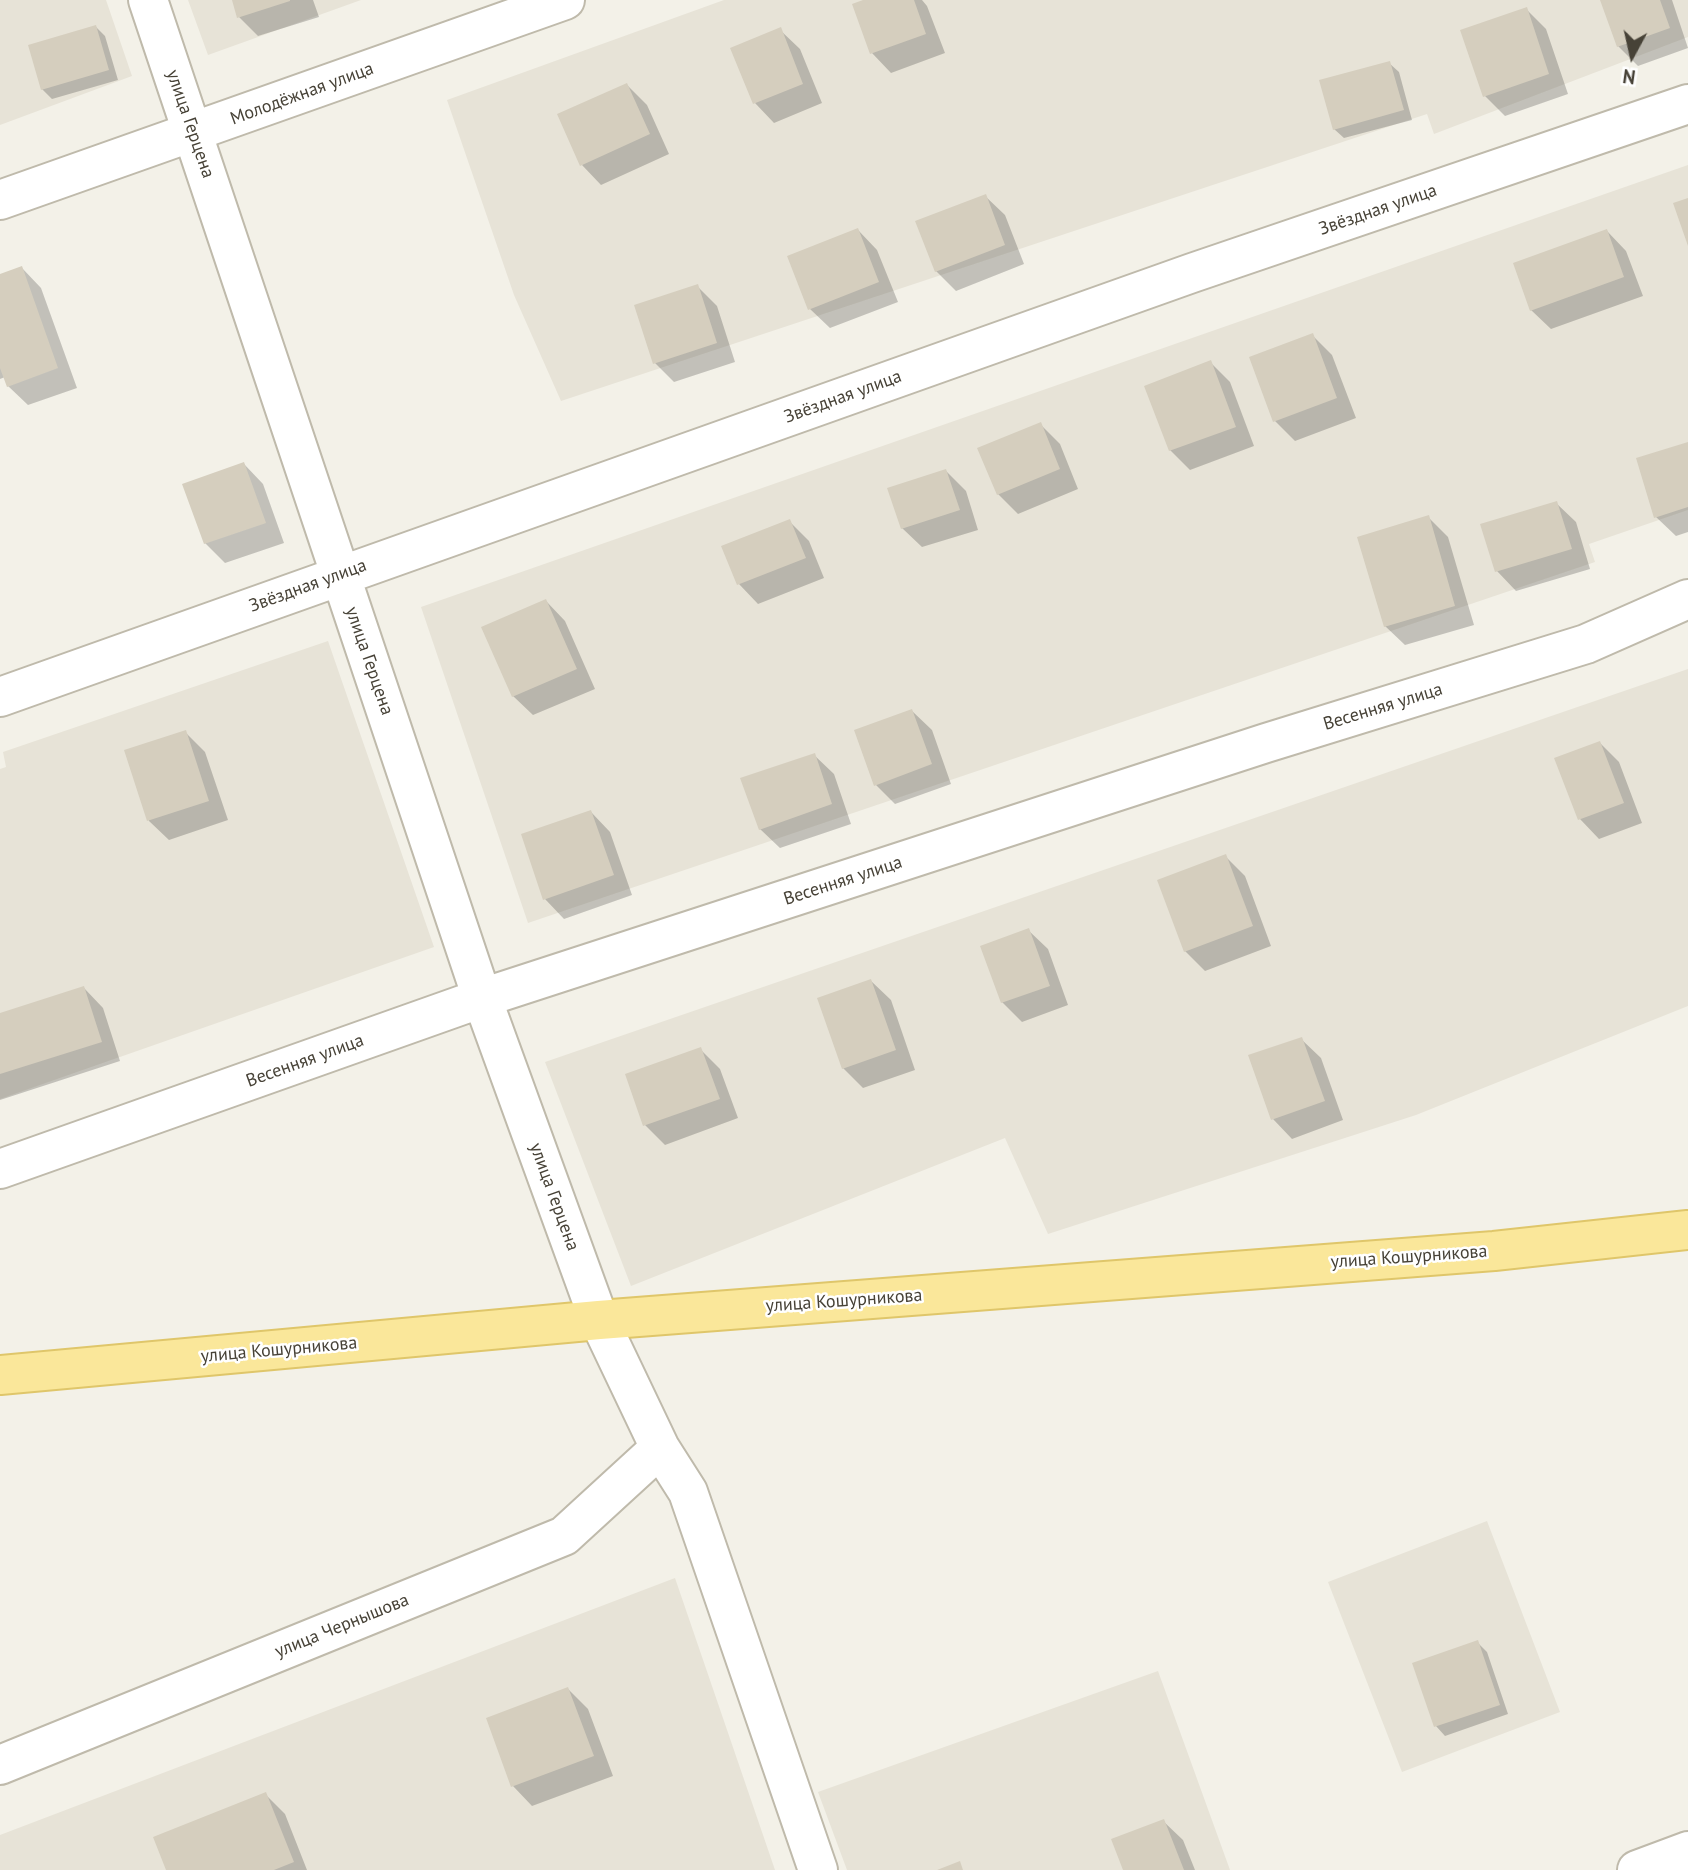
<!DOCTYPE html>
<meta charset="utf-8">
<style>
body{margin:0}
#map{position:relative;width:1688px;height:1870px;overflow:hidden;background:#f3f1e8;font-family:"PT Sans",sans-serif}
canvas{display:block}
.north{position:absolute;left:1597px;top:21px;width:70px;height:70px;-webkit-text-stroke:5px #fff;paint-order:stroke;rotate:188deg;font-size:19px;font-weight:700;line-height:28px;text-align:center;color:#474237}
.north::after{content:'';display:block;margin:auto;width:24px;height:32px;background:#474237;clip-path:polygon(50% 0,100% 100%,50% 72%,0 100%)}
</style>
<div id="map">
<canvas width="1688" height="1870"></canvas>
<div class="north">N</div>
</div>
<script>
const ctx = document.querySelector('canvas').getContext('2d');
ctx.lineJoin = 'round';
function paint(path, color) { ctx.fillStyle = color; ctx.fill(path, 'evenodd'); }
const poly = rows => new Path2D(rows.map(r => 'M' + r).join(''));
function strokePath(path, color, width, dash) { ctx.strokeStyle = color; ctx.lineWidth = width; ctx.lineCap = dash ? 'butt' : 'round'; ctx.setLineDash(dash || []); ctx.stroke(path); }
function label(font, color, halo, rows, align = 'center') {
  ctx.font = font + ' "PT Sans",sans-serif'; ctx.lineWidth = 5; ctx.setLineDash([]); ctx.textBaseline = 'middle'; ctx.strokeStyle = halo; ctx.fillStyle = color; for (const [text, x, y, turn = 0] of rows) {
    ctx.save(); ctx.translate(x, y); ctx.rotate((+turn || 0) * Math.PI / 180); ctx.textAlign = isNaN(turn) ? turn : align; if (halo) ctx.strokeText(text, 0, 0); ctx.fillText(text, 0, 0); ctx.restore();
  }
}
paint(poly([
 [0,0,106,0,132,76,0,125],
 [188,0,361,0,208,55],
 [724,0,1688,0,1688,37,1434,134,1427,114,561,401,514,295,447,100],
 [1688,165,1688,510,1589,544,1595,562,528,923,421,607],
 [328,641,434,947,0,1099,0,769,6,767,3,752],
 [1688,669,1688,1006,1416,1115,1048,1234,1005,1138,631,1286,545,1062],
 [1487,1521,1560,1712,1402,1772,1328,1582],
 [675,1578,775,1870,0,1870,0,1835],
 [1158,1671,1230,1870,847,1870,818,1792]
]), '#e7e3d7');
paint(poly([
 [233,0,313,0,319,17,258,36,239,17],
 [868,0,922,0,927,6,945,53,891,73,872,53,854,5],
 [1602,0,1672,0,1688,48,1638,66,1618,46],
 [1526,9,1546,29,1568,94,1505,116,1485,96],
 [96,27,105,36,118,80,52,99,42,89],
 [780,30,800,49,822,103,774,123,755,103],
 [1389,63,1399,72,1412,120,1344,138,1334,129],
 [627,85,647,105,669,154,601,185,582,165],
 [985,196,1005,215,1024,264,956,291,936,271],
 [858,230,877,250,898,302,830,328,810,309],
 [1607,231,1626,251,1643,296,1551,329,1531,310],
 [22,268,41,288,77,388,28,405,8,386,5,377,0,379,0,276],
 [697,286,717,306,735,362,674,382,655,363],
 [1312,335,1332,355,1356,418,1295,441,1275,421,1251,358],
 [1210,362,1230,382,1254,446,1190,470,1170,450],
 [1040,424,1060,444,1078,489,1018,514,998,494],
 [1688,444,1688,532,1676,536,1656,517],
 [244,464,263,484,284,543,225,563,205,543],
 [946,471,966,491,978,530,922,547,902,528],
 [1556,503,1576,522,1590,569,1516,591,1497,571],
 [1428,517,1448,537,1474,625,1405,645,1385,626],
 [789,521,809,541,824,578,758,604,739,584,724,547],
 [546,601,565,621,595,689,533,715,513,696],
 [912,711,932,730,951,784,895,804,876,785],
 [185,732,205,752,228,820,169,840,149,821,126,751],
 [1600,743,1619,762,1642,823,1599,839,1580,819],
 [814,755,834,774,851,824,780,848,760,829],
 [591,812,610,832,632,895,564,919,545,899],
 [1225,856,1245,876,1271,946,1205,971,1185,951],
 [1028,930,1048,949,1068,1005,1022,1022,1002,1002],
 [871,981,891,1000,915,1070,863,1088,843,1068],
 [84,988,103,1008,120,1061,0,1100,0,1015],
 [1301,1039,1321,1058,1343,1120,1292,1139,1273,1119],
 [700,1049,720,1069,738,1118,665,1145,645,1125],
 [1477,1642,1487,1652,1508,1714,1445,1736,1436,1726],
 [568,1689,588,1709,613,1776,532,1806,513,1786],
 [265,1794,285,1814,307,1870,168,1870],
 [1163,1821,1183,1840,1195,1870,1125,1870]
]), '#0003');
paint(poly([
 [232,0,290,0,290,1,237,18],
 [863,0,914,0,926,34,870,54,852,4],
 [1600,0,1660,0,1670,28,1617,47],
 [1527,7,1549,74,1483,97,1460,30],
 [96,25,109,70,41,90,28,45],
 [781,27,803,84,753,104,730,48],
 [1390,61,1404,110,1333,130,1319,80],
 [627,83,650,134,580,166,557,114],
 [986,194,1005,245,935,272,915,221],
 [1688,198,1688,246,1673,203],
 [858,228,879,282,808,310,787,256],
 [1607,229,1624,277,1530,311,1513,263],
 [22,266,58,368,7,387,0,368,0,274],
 [698,284,717,343,653,364,634,305],
 [1313,333,1337,398,1273,422,1249,357],
 [1211,360,1236,427,1169,451,1144,386],
 [1041,422,1060,469,997,495,977,448],
 [1688,442,1688,507,1654,518,1636,458],
 [244,462,266,523,204,544,182,484],
 [946,469,960,510,901,529,887,488],
 [1557,501,1572,549,1495,572,1480,524],
 [1429,515,1455,606,1384,627,1357,537],
 [790,519,806,558,737,585,721,546],
 [546,599,577,669,512,697,481,627],
 [912,709,932,764,874,786,854,730],
 [186,730,209,801,147,821,124,750],
 [1600,741,1624,803,1578,820,1554,758],
 [815,753,832,804,759,830,740,778],
 [591,810,614,875,543,900,521,834],
 [1226,854,1253,926,1184,952,1157,880],
 [1029,928,1050,986,1001,1003,980,946],
 [871,979,896,1050,842,1069,817,998],
 [84,986,102,1042,0,1074,0,1013],
 [1302,1037,1325,1101,1271,1120,1248,1055],
 [701,1047,720,1099,643,1126,625,1074],
 [1478,1640,1500,1705,1434,1727,1412,1663],
 [568,1687,594,1756,511,1787,486,1718],
 [266,1792,294,1862,274,1870,166,1870,153,1837],
 [1164,1819,1184,1870,1123,1870,1111,1839],
 [960,1861,963,1870,937,1870]
]), '#d5cebe');
const minor = poly([
 [148,0,482,998,599,1320,660,1448,688,1492,818,1870],
 [0,200,565,0],
 [0,697,1192,273,1688,104],
 [0,1169,482,998,1266,743,1586,644,1688,599],
 [0,1765,564,1536,660,1448],
 [1637,1870,1688,1851]
]);
const major = poly([
 [0,1375,599,1320,1494,1251,1688,1230]
]);
strokePath(minor, '#bfbaab', 42);
strokePath(major, '#dfc66a', 42);
strokePath(minor, '#fff', 38);
strokePath(major, '#fae79a', 38);
label('18px', '#474237', '#fff', [
 ["Молодёжная улица",302,94,-20],
 ["улица Герцена",190,124,71],
 ["Звёздная улица",1378,210,-19],
 ["Звёздная улица",843,397,-20],
 ["Звёздная улица",308,586,-20],
 ["улица Герцена",369,661,71],
 ["Весенняя улица",1383,707,-17],
 ["Весенняя улица",843,881,-18],
 ["Весенняя улица",305,1061,-20],
 ["улица Герцена",554,1197,70],
 ["улица Кошурникова",1409,1257,-4],
 ["улица Кошурникова",844,1301,-4],
 ["улица Кошурникова",279,1350,-5],
 ["улица Чернышова",342,1626,-22]
]);
</script>
